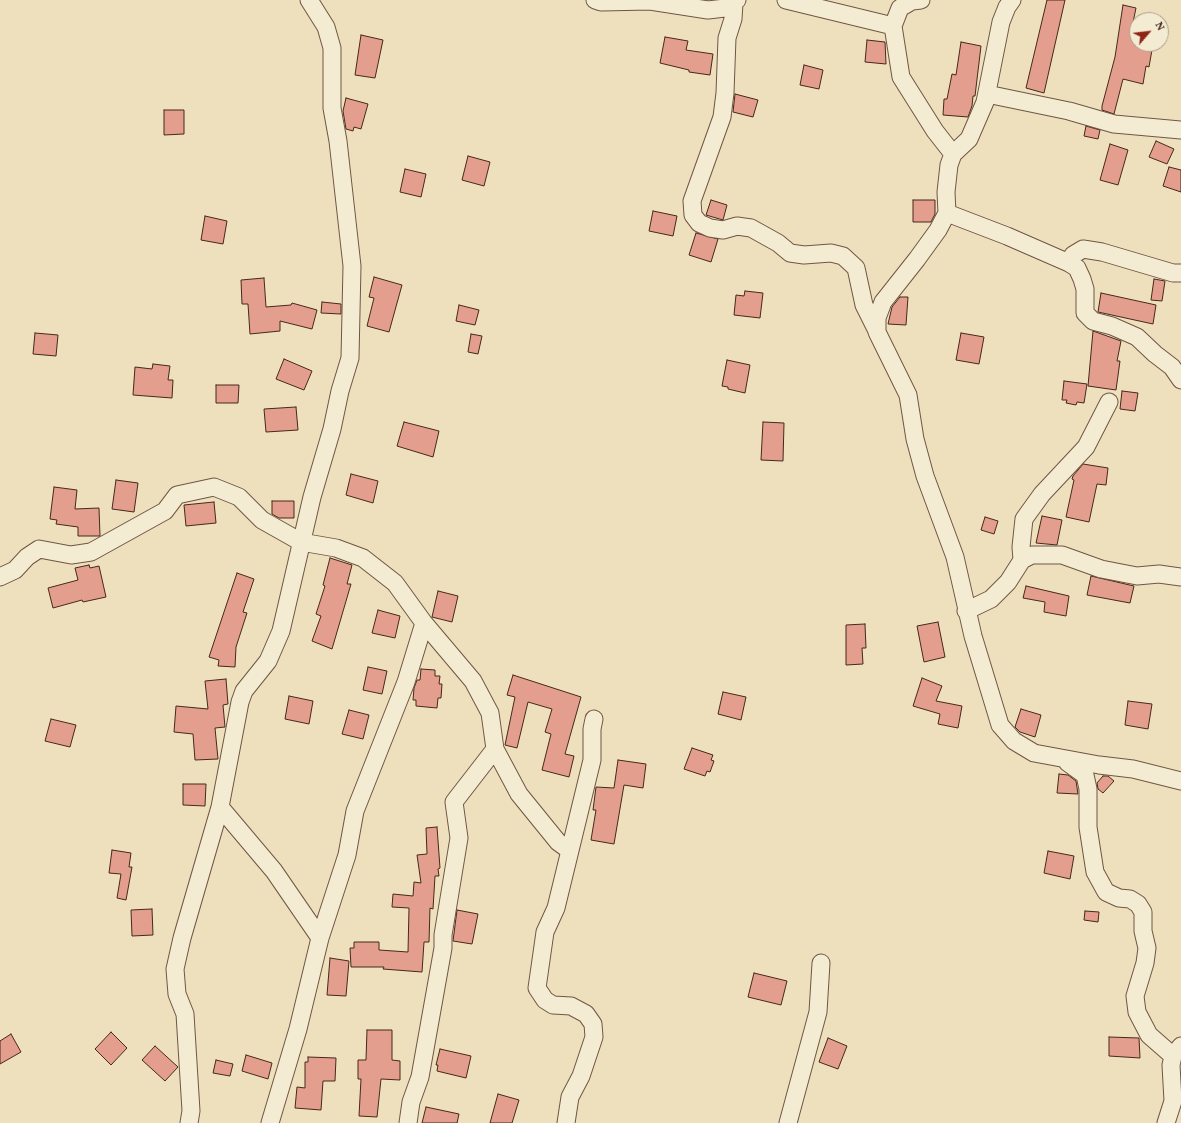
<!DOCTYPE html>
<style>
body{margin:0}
#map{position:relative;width:1181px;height:1123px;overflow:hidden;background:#eee0bc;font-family:Vollkorn,serif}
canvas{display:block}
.north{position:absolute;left:1129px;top:12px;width:40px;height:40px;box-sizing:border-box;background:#f4ebd3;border:1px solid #ae9d8a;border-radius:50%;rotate:62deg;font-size:11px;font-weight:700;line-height:16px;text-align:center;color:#45281c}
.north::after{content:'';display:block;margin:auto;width:14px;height:18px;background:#8f2418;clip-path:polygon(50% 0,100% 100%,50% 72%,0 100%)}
</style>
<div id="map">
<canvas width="1181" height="1123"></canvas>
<div class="north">N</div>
</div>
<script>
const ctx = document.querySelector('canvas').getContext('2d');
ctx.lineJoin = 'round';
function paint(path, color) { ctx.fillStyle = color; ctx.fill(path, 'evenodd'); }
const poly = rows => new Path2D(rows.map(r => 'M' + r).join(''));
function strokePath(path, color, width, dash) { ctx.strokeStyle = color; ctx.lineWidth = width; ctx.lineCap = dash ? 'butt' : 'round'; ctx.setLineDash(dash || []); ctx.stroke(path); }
const building = poly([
 [1047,0,1065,0,1044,93,1026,88,1047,0],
 [1123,5,1136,8,1131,32,1137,33,1137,44,1153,44,1149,67,1146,66,1143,84,1123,79,1114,114,1102,110,1102,106,1115,57,1123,5],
 [361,35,383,40,375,78,355,75,361,35],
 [665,37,688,41,686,50,713,54,710,75,689,72,689,70,660,63,665,37],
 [867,40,885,42,886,64,865,62,867,40],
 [961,42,981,46,975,96,973,96,972,106,968,117,943,115,944,99,947,99,952,74,956,75,961,42],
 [804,65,823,70,819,89,800,85,804,65],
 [735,94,758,100,753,117,733,112,735,94],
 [346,98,368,104,361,129,354,127,353,131,346,129,343,111,346,98],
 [164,110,184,110,184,134,164,135,164,110],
 [1086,126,1100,130,1098,139,1084,136,1086,126],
 [1156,141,1174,149,1167,164,1149,157,1156,141],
 [1110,144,1128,150,1118,185,1100,180,1110,144],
 [468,156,490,162,484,186,462,180,468,156],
 [1169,167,1181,170,1181,192,1163,186,1169,167],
 [405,169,426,174,421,197,400,192,405,169],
 [711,200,727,205,723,220,706,215,711,200],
 [913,200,935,200,935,214,931,222,913,222,913,200],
 [653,211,677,216,673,236,649,231,653,211],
 [205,216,227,221,223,244,201,240,205,216],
 [696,233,718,239,711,262,689,255,696,233],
 [374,277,402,285,389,332,367,326,374,298,369,297,374,277],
 [264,278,266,307,291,305,292,303,317,310,312,329,280,321,280,331,250,334,248,304,242,304,241,280,264,278],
 [1154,279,1165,281,1162,301,1151,300,1154,279],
 [745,291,763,293,760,318,734,315,736,295,744,296,745,291],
 [1101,293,1156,305,1153,324,1098,312,1101,293],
 [900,297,908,297,906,325,888,324,892,307,900,297],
 [322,302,341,304,341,314,321,313,322,302],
 [459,305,479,310,475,325,456,321,459,305],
 [1093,331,1121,341,1117,361,1120,361,1116,390,1088,386,1093,331],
 [35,333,58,335,56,356,33,354,35,333],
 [961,333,984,337,979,364,956,360,961,333],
 [471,334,482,336,478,354,468,352,471,334],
 [284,359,312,371,304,390,276,379,284,359],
 [727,360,750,365,745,393,728,389,728,387,722,386,727,360],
 [153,364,170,366,168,380,173,380,172,398,133,395,135,367,152,369,153,364],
 [1064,381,1087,384,1084,403,1077,402,1076,405,1066,403,1067,400,1062,400,1064,381],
 [216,385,239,385,238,403,216,403,216,385],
 [1122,391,1138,393,1135,411,1120,409,1122,391],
 [296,407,298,430,266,432,264,409,296,407],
 [404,422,439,431,433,457,397,446,404,422],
 [763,422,784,423,783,461,761,460,763,422],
 [1083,464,1108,468,1106,485,1097,484,1089,522,1066,517,1074,480,1072,479,1073,476,1083,464],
 [351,474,378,481,373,503,346,495,351,474],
 [116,480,138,483,134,512,112,509,116,480],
 [54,487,77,490,75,509,99,508,100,536,78,536,78,527,56,524,57,520,50,519,54,487],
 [272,501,294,501,294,518,279,518,272,514,272,501],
 [214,502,216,523,186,526,184,505,214,502],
 [1042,516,1062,520,1057,545,1036,543,1042,516],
 [985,517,998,521,994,534,981,530,985,517],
 [330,558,352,565,347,584,351,584,332,649,312,641,321,616,316,614,325,586,323,585,330,558],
 [89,565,90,568,99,566,106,597,83,602,82,600,53,608,48,588,78,580,75,568,89,565],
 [237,573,254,579,243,612,247,613,236,647,235,667,218,666,219,660,209,657,237,573],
 [1091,576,1134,586,1130,603,1087,595,1091,576],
 [1026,586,1069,596,1066,616,1044,612,1045,602,1023,598,1026,586],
 [438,591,458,596,452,622,432,617,438,591],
 [378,610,400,616,395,638,372,633,378,610],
 [938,622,945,657,924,662,917,626,938,622],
 [865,624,866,648,862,648,863,664,846,665,846,625,865,624],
 [368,667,387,671,382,694,363,690,368,667],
 [421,669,435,670,435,676,440,676,439,684,442,684,441,698,438,698,437,708,416,706,416,700,413,700,414,688,417,680,420,680,421,669],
 [513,675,581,697,565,754,574,756,569,777,542,770,551,734,545,732,552,709,528,702,517,748,505,745,515,697,507,695,513,675],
 [922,678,942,686,936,701,962,706,958,728,938,724,940,714,913,706,922,678],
 [226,679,228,704,223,705,225,727,215,728,218,759,195,760,193,734,174,732,176,706,208,709,205,681,226,679],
 [723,692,746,697,741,720,718,714,723,692],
 [289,696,313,701,309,724,285,719,289,696],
 [1128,701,1152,704,1148,729,1125,725,1128,701],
 [1021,709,1041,715,1035,737,1020,732,1015,727,1021,709],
 [349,710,369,715,363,739,342,734,349,710],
 [51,719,76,725,70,747,45,741,51,719],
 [692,748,713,755,711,760,714,761,710,772,707,771,705,776,684,769,692,748],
 [618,760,646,764,643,788,624,785,614,844,591,840,596,810,593,810,596,787,614,788,618,760],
 [1059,774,1068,775,1076,781,1078,794,1057,793,1059,774],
 [1103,776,1108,776,1114,781,1103,793,1098,789,1097,783,1103,776],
 [183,784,206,784,205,806,183,805,183,784],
 [437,827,440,868,438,869,439,876,435,876,433,909,430,908,429,942,424,942,422,972,383,969,384,967,351,967,350,948,354,948,354,942,379,942,379,950,408,952,409,908,392,907,393,894,413,896,414,882,421,883,417,855,427,854,426,828,437,827],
 [112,850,131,853,129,867,132,867,126,900,117,898,121,874,109,873,112,850],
 [1048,851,1074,856,1070,879,1044,873,1048,851],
 [152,909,153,935,132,936,131,910,152,909],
 [457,910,478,914,472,944,453,941,457,910],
 [1085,911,1099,912,1098,922,1084,920,1085,911],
 [330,958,349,961,346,996,327,995,330,958],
 [754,973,787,981,781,1005,748,997,754,973],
 [367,1030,392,1030,392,1060,400,1061,400,1080,381,1079,377,1117,359,1116,361,1079,358,1079,358,1060,366,1060,367,1030],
 [111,1032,127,1048,111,1065,95,1049,111,1032],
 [11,1034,21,1052,0,1064,0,1041,11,1034],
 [1109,1037,1139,1038,1140,1058,1109,1056,1109,1037],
 [828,1038,847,1046,838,1069,819,1062,828,1038],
 [155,1046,178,1067,165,1081,142,1060,155,1046],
 [440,1049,471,1056,466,1078,437,1071,438,1065,436,1065,440,1049],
 [246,1055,272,1063,268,1079,242,1071,246,1055],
 [308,1057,336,1058,335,1081,323,1081,321,1110,295,1108,297,1087,305,1088,305,1062,308,1062,308,1057],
 [216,1060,233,1064,230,1076,213,1073,216,1060],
 [498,1094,519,1100,512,1123,490,1123,498,1094],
 [426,1107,459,1114,457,1123,422,1123,426,1107]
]);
paint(building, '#e49e8d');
strokePath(building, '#45281c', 1);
const minor = poly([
 [595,0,601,2,650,1,708,10,725,8,737,0],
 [786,0,893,26],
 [921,0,912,1,900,8,893,26,901,77,935,131,953,154],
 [1012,0,1007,7,1001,22,985,102,969,139,953,154,949,165,946,192,947,213,938,230,917,259,883,302,877,318,877,332,908,395,915,439,925,476,955,557,973,636,1000,725,1014,741,1034,753,1099,765,1133,769,1181,781],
 [734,3,733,19,727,38,725,93,722,117,692,201,693,215,699,223,710,228,723,230,737,226,751,228,778,243,790,253,804,255,831,253,843,256,856,268,864,305,877,331],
 [987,94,1069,111,1114,124,1181,130],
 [947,213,1007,236,1069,263,1077,268,1082,279,1085,289,1085,313,1093,321,1112,326,1137,337,1155,354,1172,367,1181,380],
 [1069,263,1073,255,1083,249,1102,252,1173,273,1181,273],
 [1022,560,1021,547,1024,519,1042,494,1086,447,1109,402],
 [0,577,15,570,27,557,39,549,71,555,91,552,165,511,177,495,214,487,239,497,262,520,301,542,336,548,363,558,395,583,424,623,473,681,490,713,495,749,519,794,558,842,569,850],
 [966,611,991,599,1008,582,1022,560,1032,555,1062,555,1101,569,1137,576,1159,574,1181,577],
 [1067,762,1085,775,1088,789,1088,827,1095,872,1106,892,1119,898,1130,899,1138,904,1143,912,1143,931,1147,948,1145,963,1135,996,1137,1012,1149,1035,1173,1056],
 [220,807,274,871,320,938],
 [189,1123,191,1111,185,1014,177,994,175,969,182,938,220,807,240,702,244,691,268,661,281,631,312,497,332,429,340,391,350,358,352,266,338,141,332,108,332,48,326,27,309,0],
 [270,1123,298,1029,320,938,347,855,355,811,406,682,424,623],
 [408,1123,411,1102,420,1077,443,948,443,935,459,838,454,802,495,749],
 [566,1123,570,1097,581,1076,594,1037,593,1024,586,1014,571,1006,553,1005,545,1000,537,988,545,932,556,908,592,760,592,729,594,719],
 [788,1123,818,1012,821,963],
 [1166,1123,1173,1101,1171,1065,1173,1056,1181,1046]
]);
strokePath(minor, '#6f5644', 19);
strokePath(minor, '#f4ebd3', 17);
</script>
